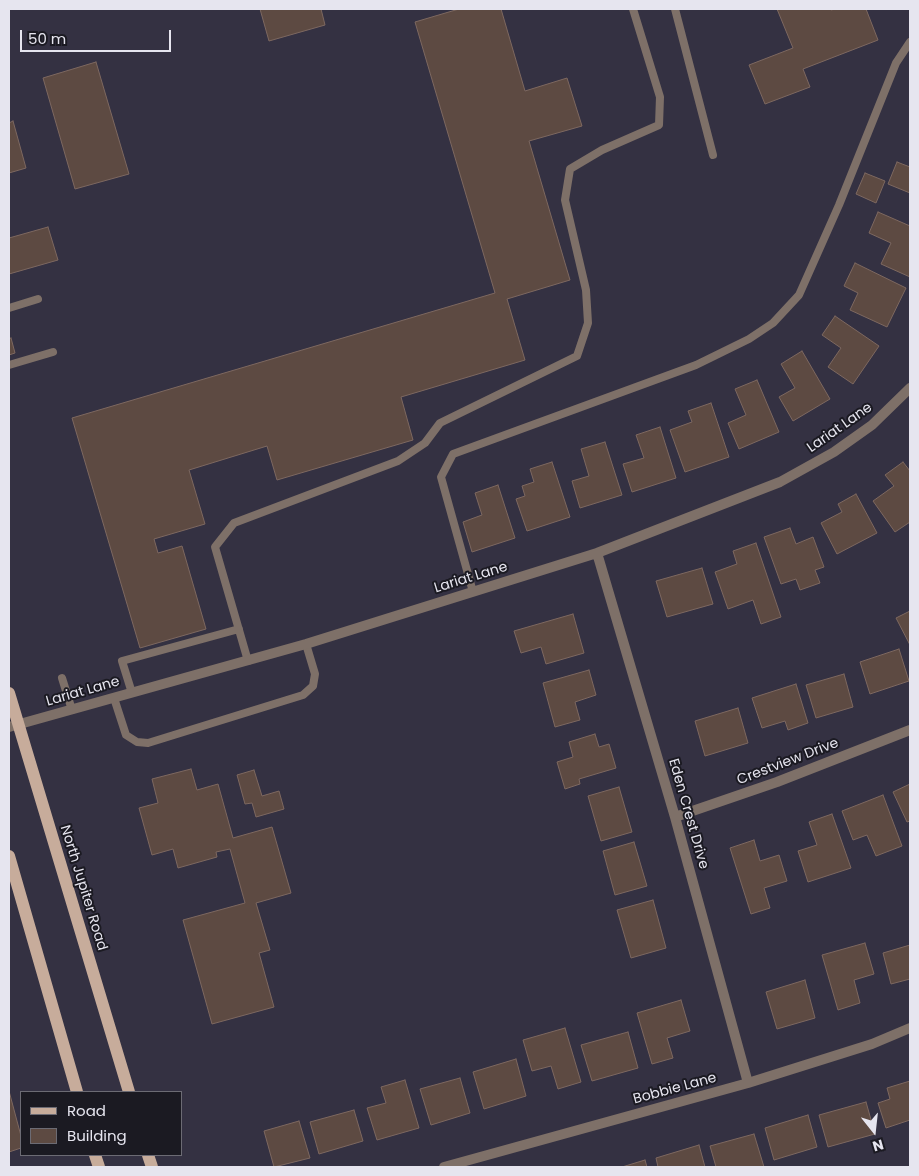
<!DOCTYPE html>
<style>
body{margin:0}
#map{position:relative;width:919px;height:1176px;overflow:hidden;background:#343142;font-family:Poppins,sans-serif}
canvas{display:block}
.frame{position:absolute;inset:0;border:10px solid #e6e5ef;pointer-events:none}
.legend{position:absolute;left:20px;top:1091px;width:162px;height:65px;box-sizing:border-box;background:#1b1a22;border:1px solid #6c6b74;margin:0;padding:6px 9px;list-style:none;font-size:15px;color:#e6e5ef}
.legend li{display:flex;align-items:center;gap:10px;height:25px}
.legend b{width:25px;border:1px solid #6c6b74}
.north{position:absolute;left:849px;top:1106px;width:50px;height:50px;-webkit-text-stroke:4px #1b1a22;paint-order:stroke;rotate:164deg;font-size:14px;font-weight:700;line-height:20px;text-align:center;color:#e6e5ef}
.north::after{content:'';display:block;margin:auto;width:18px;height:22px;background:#e6e5ef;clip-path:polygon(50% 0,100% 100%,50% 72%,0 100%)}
.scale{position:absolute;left:20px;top:30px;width:151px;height:22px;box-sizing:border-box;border:2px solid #e6e5ef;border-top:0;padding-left:6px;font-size:15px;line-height:18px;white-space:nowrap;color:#e6e5ef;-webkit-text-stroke:4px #1b1a22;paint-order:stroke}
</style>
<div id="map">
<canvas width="919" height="1176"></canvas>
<div class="frame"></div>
<ul class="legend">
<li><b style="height:6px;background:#c7ac9b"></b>Road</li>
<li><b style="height:14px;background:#5d4a42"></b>Building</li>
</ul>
<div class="north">N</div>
<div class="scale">50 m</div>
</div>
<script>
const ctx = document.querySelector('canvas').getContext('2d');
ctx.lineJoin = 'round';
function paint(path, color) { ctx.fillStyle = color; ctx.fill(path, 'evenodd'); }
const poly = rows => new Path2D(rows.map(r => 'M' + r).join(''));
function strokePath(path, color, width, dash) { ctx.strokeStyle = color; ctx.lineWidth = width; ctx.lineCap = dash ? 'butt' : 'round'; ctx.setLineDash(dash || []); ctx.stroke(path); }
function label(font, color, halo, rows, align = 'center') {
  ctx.font = font + ' Poppins,sans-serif'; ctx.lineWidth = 4; ctx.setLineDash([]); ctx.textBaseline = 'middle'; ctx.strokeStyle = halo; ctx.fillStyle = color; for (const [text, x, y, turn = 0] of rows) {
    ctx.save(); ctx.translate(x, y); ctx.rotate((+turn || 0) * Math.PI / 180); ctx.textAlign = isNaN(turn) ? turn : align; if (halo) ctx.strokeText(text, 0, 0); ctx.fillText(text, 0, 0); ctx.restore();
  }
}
const building = poly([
 [260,9,321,9,325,25,269,41,260,9],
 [459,9,501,9,525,91,567,78,582,126,529,141,570,280,507,299,525,360,401,397,413,440,277,480,267,446,189,470,205,524,154,539,158,553,182,546,206,629,140,648,72,418,495,293,415,22,459,9],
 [777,9,830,9,831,10,835,9,866,9,878,40,803,69,810,87,765,104,749,65,793,48,777,9],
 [96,62,129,174,75,189,43,78,96,62],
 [13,121,26,168,9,173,9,123,13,121],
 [897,162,910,167,910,193,888,184,897,162],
 [865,173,885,181,876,203,856,194,865,173],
 [878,212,910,226,910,277,881,264,891,243,869,233,878,212],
 [48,227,58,260,9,274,9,238,48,227],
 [855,263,906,288,887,327,850,310,858,293,844,286,855,263],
 [835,316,879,346,853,384,828,367,841,348,822,335,835,316],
 [11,338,15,353,9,355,9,339,11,338],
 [802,351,830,399,793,421,779,397,795,388,781,364,802,351],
 [757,380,779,432,739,449,728,423,746,415,735,389,757,380],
 [711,403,729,457,685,472,670,430,692,422,688,411,711,403],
 [660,427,676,478,632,492,623,464,644,458,636,435,660,427],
 [605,442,622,495,580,508,572,481,589,476,581,449,605,442],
 [552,462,570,517,527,531,516,499,525,496,522,486,534,482,530,469,552,462],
 [903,462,910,471,910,522,895,532,873,501,894,486,885,475,903,462],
 [498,485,515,538,472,552,463,522,482,515,475,493,498,485],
 [856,494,877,533,837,554,821,523,842,512,838,504,856,494],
 [790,528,796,544,813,537,824,567,815,570,820,583,800,590,796,579,781,584,764,537,790,528],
 [756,543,781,617,761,624,753,600,728,609,715,572,737,564,733,551,756,543],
 [702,568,713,604,667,617,656,581,702,568],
 [910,611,910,645,896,618,910,611],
 [573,614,584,653,546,664,541,647,521,653,514,631,573,614],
 [899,649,909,681,870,694,860,662,899,649],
 [589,670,596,695,575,702,580,720,555,727,543,683,589,670],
 [844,674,853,707,816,718,806,685,844,674],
 [796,684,808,723,788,730,785,721,762,728,752,698,796,684],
 [738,708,748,743,705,756,695,721,738,708],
 [595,734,599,747,609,744,616,768,579,779,580,784,565,789,557,762,573,757,569,742,595,734],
 [191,769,197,790,218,784,233,838,272,827,291,893,256,903,270,950,259,953,274,1007,212,1024,183,920,245,903,230,849,216,852,217,857,178,868,173,849,152,855,139,808,158,803,152,779,191,769],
 [254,770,262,796,279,791,284,809,256,817,252,803,245,804,237,775,254,770],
 [910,784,910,821,907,822,893,792,910,784],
 [619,787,632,832,601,841,588,796,619,787],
 [883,795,902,846,876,856,867,835,853,840,842,811,883,795],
 [832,814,851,868,808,882,798,851,817,845,809,822,832,814],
 [754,840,760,861,779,855,787,881,764,888,770,908,751,914,730,848,754,840],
 [634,842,647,886,615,895,603,851,634,842],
 [653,900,666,948,631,958,617,910,653,900],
 [865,943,874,974,854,980,860,1003,838,1010,822,955,865,943],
 [910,945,910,979,891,984,883,953,910,945],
 [805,980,815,1018,777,1029,766,992,805,980],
 [681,1000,690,1031,667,1038,673,1058,652,1064,637,1013,681,1000],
 [565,1028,581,1082,558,1089,551,1066,532,1071,523,1040,565,1028],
 [628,1032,638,1068,592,1081,581,1045,628,1032],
 [516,1059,526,1096,484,1109,473,1072,516,1059],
 [460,1078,470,1113,431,1125,420,1089,460,1078],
 [405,1080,419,1128,377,1140,367,1108,386,1103,381,1087,405,1080],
 [910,1081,910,1120,886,1128,878,1103,890,1099,887,1088,910,1081],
 [9,1091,21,1136,21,1148,9,1152,9,1091],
 [866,1102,875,1134,828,1147,819,1115,866,1102],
 [354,1110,363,1141,319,1154,310,1122,354,1110],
 [808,1115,817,1147,774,1160,765,1128,808,1115],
 [299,1121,310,1158,274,1167,264,1131,299,1121],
 [754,1134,764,1167,716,1167,710,1146,754,1134],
 [699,1145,705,1167,658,1167,656,1158,699,1145],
 [645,1160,647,1167,622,1167,645,1160]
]);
paint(building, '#5d4a42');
strokePath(building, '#7d6860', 1);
strokePath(poly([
 [675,9,713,155],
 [9,308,38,299],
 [9,365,53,352],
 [473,592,441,477,453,454,696,365,749,339,773,323,799,295,839,205,896,63,910,42],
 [248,661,215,547,234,523,398,461,425,443,440,423,577,356,588,323,586,290,565,200,570,169,602,150,659,125,660,97,633,9],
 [62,678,72,710],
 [132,693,122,661,239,629],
 [114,698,126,735,137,742,148,743,303,695,313,686,315,674,306,644]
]), '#7e7068', 8);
strokePath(poly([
 [597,553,675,817,748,1083],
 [9,727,306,644,597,553,780,482,834,452,872,425,910,388],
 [675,817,777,782,910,730],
 [444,1167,748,1083,872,1044,910,1028]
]), '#7e7068', 10);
strokePath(poly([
 [9,693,129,1092],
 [9,856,77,1092],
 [95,1155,99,1167],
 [148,1155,152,1167]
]), '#c7ac9b', 12);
label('14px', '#e6e5ef', '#1b1a22', [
 ["Lariat Lane",840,428,-35],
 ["Lariat Lane",471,578,-17],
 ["Lariat Lane",83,692,-16],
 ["Crestview Drive",788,762,-21],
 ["Eden Crest Drive",688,814,74],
 ["North Jupiter Road",83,888,73],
 ["Bobbie Lane",675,1089,-15]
]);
</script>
